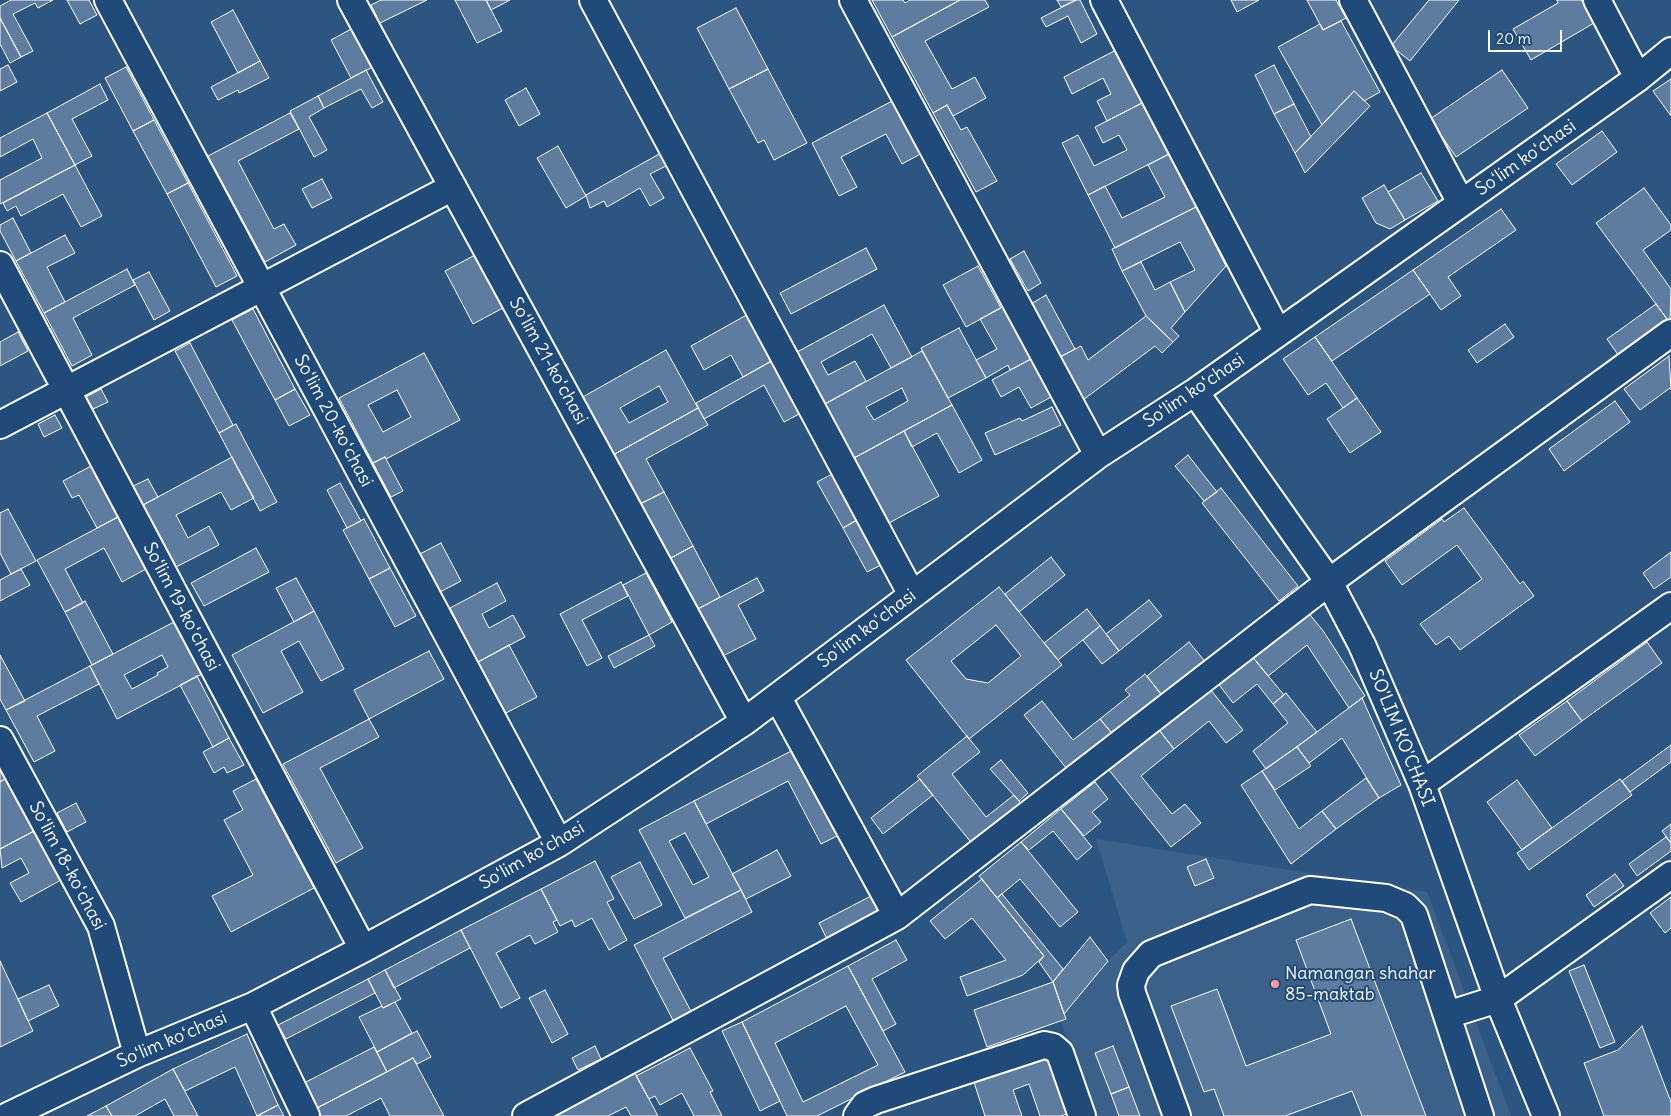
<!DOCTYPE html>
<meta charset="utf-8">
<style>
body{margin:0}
#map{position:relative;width:1671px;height:1116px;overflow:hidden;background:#2c5582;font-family:Delius,sans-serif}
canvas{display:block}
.scale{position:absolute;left:1488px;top:30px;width:74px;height:22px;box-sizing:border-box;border:2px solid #fff;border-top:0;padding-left:6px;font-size:15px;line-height:18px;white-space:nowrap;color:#fff;-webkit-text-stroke:4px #1f4a7a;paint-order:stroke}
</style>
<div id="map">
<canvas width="1671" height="1116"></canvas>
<div class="scale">20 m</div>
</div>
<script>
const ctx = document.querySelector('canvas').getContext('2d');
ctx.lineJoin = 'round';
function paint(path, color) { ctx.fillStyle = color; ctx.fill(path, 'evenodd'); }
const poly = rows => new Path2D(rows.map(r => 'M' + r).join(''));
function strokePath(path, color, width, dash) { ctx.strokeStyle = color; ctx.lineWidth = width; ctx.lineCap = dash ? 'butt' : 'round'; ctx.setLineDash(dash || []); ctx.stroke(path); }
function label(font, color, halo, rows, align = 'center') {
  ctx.font = font + ' Delius,sans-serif'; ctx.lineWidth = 4; ctx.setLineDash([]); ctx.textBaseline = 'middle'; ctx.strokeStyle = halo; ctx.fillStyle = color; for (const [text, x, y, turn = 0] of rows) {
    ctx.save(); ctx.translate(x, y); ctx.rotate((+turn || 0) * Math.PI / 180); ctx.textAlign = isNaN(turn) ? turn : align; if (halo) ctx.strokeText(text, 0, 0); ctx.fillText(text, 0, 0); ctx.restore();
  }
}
paint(poly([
 [1096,839,1427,892,1511,1116,1094,1116,1061,1021,1066,1019,1064,1014,1108,961,1127,942]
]), '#3b618b');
const building = poly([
 [11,0,53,0,38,8,35,3,13,14,33,51,21,57,0,18,0,6,11,0],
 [67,0,89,0,97,15,80,24,67,0],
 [381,0,427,0,380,23,371,5,381,0],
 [455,0,486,0,502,31,477,43,455,0],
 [486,0,510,0,491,10,486,0],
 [872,0,903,0,905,3,910,0,960,0,892,37,872,0],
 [960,0,985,0,989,7,925,41,952,89,975,77,986,98,953,116,947,105,933,113,892,37,960,0],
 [1057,0,1076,0,1061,7,1057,0],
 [1076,0,1080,0,1097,34,1081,43,1068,16,1046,27,1041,18,1076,0],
 [1231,0,1259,0,1237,12,1231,0],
 [1307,0,1336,0,1346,18,1323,30,1307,0],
 [1429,0,1459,0,1410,61,1391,46,1429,0],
 [1557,0,1581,0,1594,23,1531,60,1513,29,1558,3,1557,0],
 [736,8,768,69,729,89,697,28,736,8],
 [233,10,260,61,238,73,211,22,233,10],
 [0,18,21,57,10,63,0,44,0,18],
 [1341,21,1380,92,1364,101,1354,91,1322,125,1278,47,1320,24,1323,30,1341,21],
 [353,28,373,67,351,78,331,40,353,28],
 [1118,49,1144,102,1107,121,1097,101,1111,94,1103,78,1072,94,1064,77,1118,49],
 [260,61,269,78,239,93,238,90,218,100,211,87,260,61],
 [8,65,17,82,0,91,0,69,8,65],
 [1274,65,1294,104,1274,114,1255,75,1274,65],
 [126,67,154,120,133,131,105,78,126,67],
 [768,69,807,143,774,160,764,140,758,143,729,89,768,69],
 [366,70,383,102,372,108,361,89,324,108,318,96,366,70],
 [1502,70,1528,108,1456,157,1430,119,1502,70],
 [1671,79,1671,116,1653,91,1671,79],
 [100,84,108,100,72,119,92,156,75,165,47,113,100,84],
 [526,88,540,114,519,126,505,100,526,88],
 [1354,91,1370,106,1305,173,1295,153,1354,91],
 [318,96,324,108,309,117,327,150,314,157,290,111,318,96],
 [896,99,924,152,902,164,886,134,841,157,857,187,839,196,812,143,896,99],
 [1144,102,1171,153,1088,195,1062,143,1078,135,1094,166,1127,150,1119,135,1103,143,1095,127,1144,102],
 [1294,104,1311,137,1295,153,1274,114,1294,104],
 [947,105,961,130,967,127,997,181,976,192,933,113,947,105],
 [47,113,75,165,0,204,0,180,42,158,33,139,0,157,0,138,47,113],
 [290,113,299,129,238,161,274,229,284,224,296,245,265,262,208,156,290,113],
 [154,120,188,183,167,194,133,131,154,120],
 [1602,131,1617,152,1572,185,1556,164,1602,131],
 [558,146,586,196,566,208,537,158,558,146],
 [661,153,668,165,650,174,664,198,650,206,640,188,607,207,604,201,590,208,586,195,661,153],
 [1171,153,1198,206,1115,248,1088,195,1105,186,1122,218,1165,197,1148,165,1171,153],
 [75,165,102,216,81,227,63,194,21,216,16,206,7,211,3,203,75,165],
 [1421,173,1438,201,1405,220,1388,192,1421,173],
 [322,179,332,198,312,208,302,189,322,179],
 [188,183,237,276,216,287,167,194,188,183],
 [1384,185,1405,220,1390,229,1376,223,1362,198,1384,185],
 [1644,188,1671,225,1671,230,1643,250,1671,289,1670,323,1596,223,1644,188],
 [1196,207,1226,266,1185,312,1170,282,1195,270,1180,242,1122,271,1112,249,1196,207],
 [1501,209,1516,230,1448,277,1461,296,1441,310,1413,270,1501,209],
 [13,218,31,253,16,261,0,231,0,225,13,218],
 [65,235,75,253,47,267,65,302,44,313,16,261,65,235],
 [866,248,877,269,791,314,780,293,866,248],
 [1024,251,1041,283,1028,291,1010,259,1024,251],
 [475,255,503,308,473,324,445,271,475,255],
 [1141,262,1155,290,1170,282,1185,312,1171,328,1179,336,1173,342,1146,316,1122,271,1141,262],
 [978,266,1001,308,966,327,943,285,978,266],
 [127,269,135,285,73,318,92,355,72,366,44,313,127,269],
 [1413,270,1430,294,1332,361,1315,337,1413,270],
 [149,272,170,311,154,320,133,280,149,272],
 [1046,295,1075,349,1060,357,1031,304,1046,295],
 [1656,304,1670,323,1621,359,1607,339,1656,304],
 [884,305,912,357,891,368,872,334,821,362,828,375,855,361,866,381,825,404,797,352,884,305],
 [1002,307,1031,359,1010,370,1008,365,986,378,976,360,997,349,980,319,1002,307],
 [253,309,295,389,275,400,232,320,253,309],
 [752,312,778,357,743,377,731,355,704,370,691,346,752,312],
 [1146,316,1173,342,1162,353,1155,346,1083,400,1060,357,1081,346,1088,360,1146,316],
 [1505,324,1514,337,1477,363,1468,350,1505,324],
 [959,328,986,378,948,398,921,348,959,328],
 [18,332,28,351,0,366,0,342,18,332],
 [1315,337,1357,398,1343,408,1326,383,1308,395,1283,359,1315,337],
 [190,343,233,425,219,433,175,351,190,343],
 [666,350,698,408,613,455,581,398,666,350],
 [659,386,668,402,629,423,620,408,659,386],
 [922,351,952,405,854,458,825,404,922,351],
 [902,388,908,401,874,420,866,407,902,388],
 [424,353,460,420,386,459,385,457,373,463,339,398,424,353],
 [397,390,411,417,383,432,368,405,397,390],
 [1669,356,1671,390,1670,388,1640,410,1624,389,1669,356],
 [1031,359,1051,397,1031,408,1019,387,1001,397,992,380,1031,359],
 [772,361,801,413,784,422,764,385,704,419,696,403,772,361],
 [101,389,108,402,93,409,86,397,101,389],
 [295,389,310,415,289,426,275,400,295,389],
 [1357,398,1381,432,1350,453,1327,419,1357,398],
 [1615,401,1630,422,1564,471,1549,449,1615,401],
 [952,405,982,460,959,473,937,433,912,447,904,431,952,405],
 [1052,407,1061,425,995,455,985,433,1020,418,1022,421,1052,407],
 [698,408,708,425,646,459,664,492,640,504,613,455,698,408],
 [55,415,62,428,44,437,38,424,55,415],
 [236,424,277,502,260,511,219,433,236,424],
 [904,431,939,496,889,523,854,458,904,431],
 [1188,455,1217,492,1204,501,1175,466,1188,455],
 [232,457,254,498,231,510,221,492,176,515,188,538,209,526,219,545,176,567,143,505,232,457],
 [385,457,403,491,391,497,373,463,385,457],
 [91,466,118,517,97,528,79,495,72,498,63,481,91,466],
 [834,473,859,519,843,528,817,482,834,473],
 [148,479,158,497,143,505,133,486,148,479],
 [340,483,361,521,347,528,327,490,340,483],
 [1221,488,1298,586,1279,601,1202,503,1221,488],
 [664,492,693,546,669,559,640,504,664,492],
 [1464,508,1520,584,1523,581,1534,596,1460,650,1449,636,1436,645,1420,624,1482,579,1457,545,1402,585,1385,561,1442,519,1444,522,1464,508],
 [8,509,36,561,11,574,0,553,0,513,8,509],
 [118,517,146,569,122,582,104,548,65,569,83,603,65,612,37,560,118,517],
 [862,517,885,563,867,572,843,528,862,517],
 [364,519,390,568,369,579,343,530,364,519],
 [441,543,461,581,438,593,418,555,441,543],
 [693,546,720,597,696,610,669,559,693,546],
 [256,548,269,572,204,606,191,583,256,548],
 [1671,552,1671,577,1654,589,1643,573,1671,552],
 [1051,557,1065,575,1019,612,1005,594,1051,557],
 [390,568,416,616,395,627,369,579,390,568],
 [21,569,30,585,0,601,0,580,21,569],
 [646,573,672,622,649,635,623,585,646,573],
 [296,578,314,611,294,622,276,588,296,578],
 [757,578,764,591,738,605,756,639,721,657,696,610,757,578],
 [621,582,628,596,582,620,602,658,587,666,560,614,621,582],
 [497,583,506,601,482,614,489,628,513,615,525,637,478,662,450,608,497,583],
 [999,587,1062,665,969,739,906,660,999,587],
 [996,625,1021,656,988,683,966,679,951,661,996,625],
 [1149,600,1162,616,1119,651,1106,634,1149,600],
 [85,601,113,654,92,665,65,612,85,601],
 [1087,609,1100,626,1058,660,1044,643,1087,609],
 [314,611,344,669,321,681,299,641,281,651,303,692,263,713,232,655,314,611],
 [1307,611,1324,632,1365,696,1349,708,1307,645,1268,676,1251,655,1307,611],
 [174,622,202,674,117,719,90,666,174,622],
 [162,655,168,667,157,673,158,675,132,689,124,675,162,655],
 [1100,626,1119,651,1102,664,1083,640,1100,626],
 [649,635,655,646,614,668,608,656,649,635],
 [1189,642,1207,664,1164,698,1147,676,1189,642],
 [1647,642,1662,663,1582,721,1567,701,1647,642],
 [509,645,537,697,506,713,478,662,509,645],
 [429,651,444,679,369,719,354,690,429,651],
 [0,655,25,701,6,710,0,699,0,655],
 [1251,655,1284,695,1273,704,1257,684,1233,703,1217,682,1251,655],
 [90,666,99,684,37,716,55,751,34,762,6,710,90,666],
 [1145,674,1164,698,1115,737,1100,719,1130,695,1125,690,1145,674],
 [197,676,229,738,213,747,180,685,197,676],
 [1210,689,1243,730,1226,743,1209,721,1174,749,1159,730,1210,689],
 [1286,693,1317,732,1266,769,1253,751,1288,723,1273,704,1286,693],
 [1362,698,1401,785,1379,798,1342,738,1309,763,1297,747,1362,698],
 [1042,701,1073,740,1100,719,1115,737,1070,773,1024,715,1042,701],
 [1567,701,1582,721,1535,756,1519,735,1567,701],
 [369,719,379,737,320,768,363,848,336,863,283,764,369,719],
 [1159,730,1174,749,1141,776,1172,814,1185,804,1201,823,1171,847,1109,770,1159,730],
 [967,736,980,752,952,774,986,817,1014,795,1024,807,974,846,917,776,967,736],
 [229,738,244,765,227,773,224,767,214,773,203,752,229,738],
 [1671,745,1671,762,1630,792,1622,781,1671,745],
 [799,747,843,833,821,844,788,781,706,824,694,801,799,747],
 [1297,747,1311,766,1275,790,1262,771,1297,747],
 [1001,760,1028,793,1019,801,990,769,1001,760],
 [0,767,6,778,0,782,0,767],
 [1262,771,1299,829,1322,811,1336,829,1291,864,1241,785,1262,771],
 [6,778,34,831,0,849,0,782,6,778],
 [1366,778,1379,798,1336,829,1322,811,1366,778],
 [256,779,314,888,231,932,212,896,253,875,224,820,243,810,233,791,256,779],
 [920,779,933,795,883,834,871,818,920,779],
 [1620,779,1632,795,1529,870,1517,853,1620,779],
 [1517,780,1552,828,1522,850,1487,802,1517,780],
 [1095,782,1108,799,1092,812,1101,822,1084,836,1061,809,1095,782],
 [694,801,741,890,685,918,639,830,694,801],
 [685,833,709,877,693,885,669,841,685,833],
 [76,803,86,822,67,832,57,813,76,803],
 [1061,809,1092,847,1077,860,1053,831,1029,850,1021,842,1061,809],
 [1671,824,1671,843,1662,831,1671,824],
 [34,831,61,880,21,902,10,883,29,873,21,858,2,868,0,849,34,831],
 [1666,837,1671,843,1671,851,1637,876,1629,864,1666,837],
 [1021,842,1078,912,1060,927,1020,879,997,898,979,876,1021,842],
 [777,850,791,876,746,899,732,874,777,850],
 [1206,859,1214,878,1195,886,1187,867,1206,859],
 [595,861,614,899,607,902,627,940,609,950,592,918,575,927,572,920,560,926,541,889,595,861],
 [640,862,662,905,634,919,611,877,640,862],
 [1615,874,1624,886,1594,907,1586,895,1615,874],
 [982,879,1044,956,1023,975,967,996,960,977,1006,960,972,918,945,939,930,921,982,879],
 [541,889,557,920,553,922,558,932,535,944,530,935,496,953,520,998,501,1008,461,930,541,889],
 [741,890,752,912,663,958,694,1017,676,1026,634,945,741,890],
 [1002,894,1063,969,1053,982,1039,962,1044,956,997,898,1002,894],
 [871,896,882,916,829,943,819,923,871,896],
 [1671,897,1671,928,1665,933,1650,913,1671,897],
 [1351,919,1426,1116,1362,1116,1352,1091,1285,1116,1224,1116,1214,1089,1204,1092,1171,1006,1217,989,1246,1066,1331,1034,1296,940,1351,919],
 [461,930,470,948,394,988,385,970,461,930],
 [1090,937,1108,961,1064,1014,1053,982,1090,937],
 [896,940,907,960,872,979,896,1024,883,1031,848,966,896,940],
 [0,961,33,1031,0,1047,0,961],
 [1584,965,1615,1042,1600,1048,1569,971,1584,965],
 [848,966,905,1072,817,1116,787,1116,742,1022,848,966],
 [846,1006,878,1065,803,1102,775,1043,846,1006],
 [385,970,401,999,383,1008,368,979,385,970],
 [368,979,375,993,286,1039,278,1025,368,979],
 [1053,982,1066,1019,987,1047,974,1010,1053,982],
 [49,985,59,1006,28,1021,18,999,49,985],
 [545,990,568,1034,552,1043,529,998,545,990],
 [395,1002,412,1033,377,1052,359,1017,382,1006,383,1008,395,1002],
 [742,1022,780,1101,760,1111,722,1031,742,1022],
 [1642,1026,1671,1102,1671,1116,1604,1116,1584,1063,1618,1050,1642,1026],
 [417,1031,431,1057,417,1064,413,1058,387,1072,377,1052,417,1031],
 [247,1034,278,1105,257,1116,235,1067,185,1091,173,1069,247,1034],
 [595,1046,601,1059,578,1070,572,1058,595,1046],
 [1113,1046,1129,1087,1111,1094,1095,1053,1113,1046],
 [374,1047,387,1072,317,1108,304,1083,374,1047],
 [690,1048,713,1091,710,1092,722,1116,694,1116,682,1093,660,1105,655,1096,649,1099,636,1076,690,1048],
 [1053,1049,1074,1112,1061,1116,1040,1116,1029,1084,1013,1090,1022,1116,985,1116,972,1076,1053,1049],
 [413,1058,444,1116,390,1116,381,1098,346,1116,321,1116,317,1108,413,1058],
 [173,1069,198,1116,174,1116,165,1099,135,1116,112,1116,106,1106,173,1069],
 [635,1073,658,1116,631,1116,626,1107,608,1116,554,1116,635,1073],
 [1129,1087,1140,1116,1119,1116,1111,1094,1129,1087],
 [278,1105,284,1116,256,1116,257,1116,278,1105],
 [106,1106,112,1116,87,1116,106,1106]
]);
paint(building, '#5e7c9f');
strokePath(building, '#fff', 1);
const minor = poly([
 [108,0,559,843],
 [351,0,744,722],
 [593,0,912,595],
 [853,0,1098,455],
 [1104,0,1278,333],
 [1353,0,1461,203],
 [1597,0,1638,78],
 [0,265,363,949],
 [1195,392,1329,582,1362,645,1422,784,1498,999,1546,1116],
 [0,425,453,187],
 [0,740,101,926,137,1054],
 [1422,784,1671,606],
 [897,916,1329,582,1671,333],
 [253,1006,306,1116],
 [1447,1015,1498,999,1671,875],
 [8,1116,137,1054,253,1006,363,949,559,843,744,722,1098,455,1195,392,1638,78,1671,51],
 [526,1116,897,916,778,698],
 [857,1116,865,1105,876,1100,1044,1045,1053,1047,1060,1053,1082,1116],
 [1177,1116,1132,993,1131,985,1136,971,1151,954,1310,890,1386,898,1405,906,1414,915,1480,1116]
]);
strokePath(minor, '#fff', 30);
strokePath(minor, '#1f4a7a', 26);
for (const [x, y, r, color] of [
 [1275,984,5,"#ff9aa2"]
]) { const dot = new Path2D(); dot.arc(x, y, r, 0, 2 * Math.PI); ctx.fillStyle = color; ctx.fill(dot); strokePath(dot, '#1f4a7a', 2); }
label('18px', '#fff', '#1f4a7a', [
 ["Soʻlim koʻchasi",1526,158,-35],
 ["Soʻlim 21-koʻchasi",548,361,61],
 ["Soʻlim koʻchasi",1194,391,-34],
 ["Soʻlim 20-koʻchasi",333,421,62],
 ["Soʻlim 19-koʻchasi",181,607,62],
 ["Soʻlim koʻchasi",867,629,-37],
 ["SO'LIM KO'CHASI",1401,738,68],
 ["Soʻlim koʻchasi",532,856,-30],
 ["Soʻlim 18-koʻchasi",67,866,62],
 ["Soʻlim koʻchasi",172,1040,-23]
]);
label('18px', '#fff', '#1f4a7a', [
 ["Namangan shahar",1285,974],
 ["85-maktab",1285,995]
], 'left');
</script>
